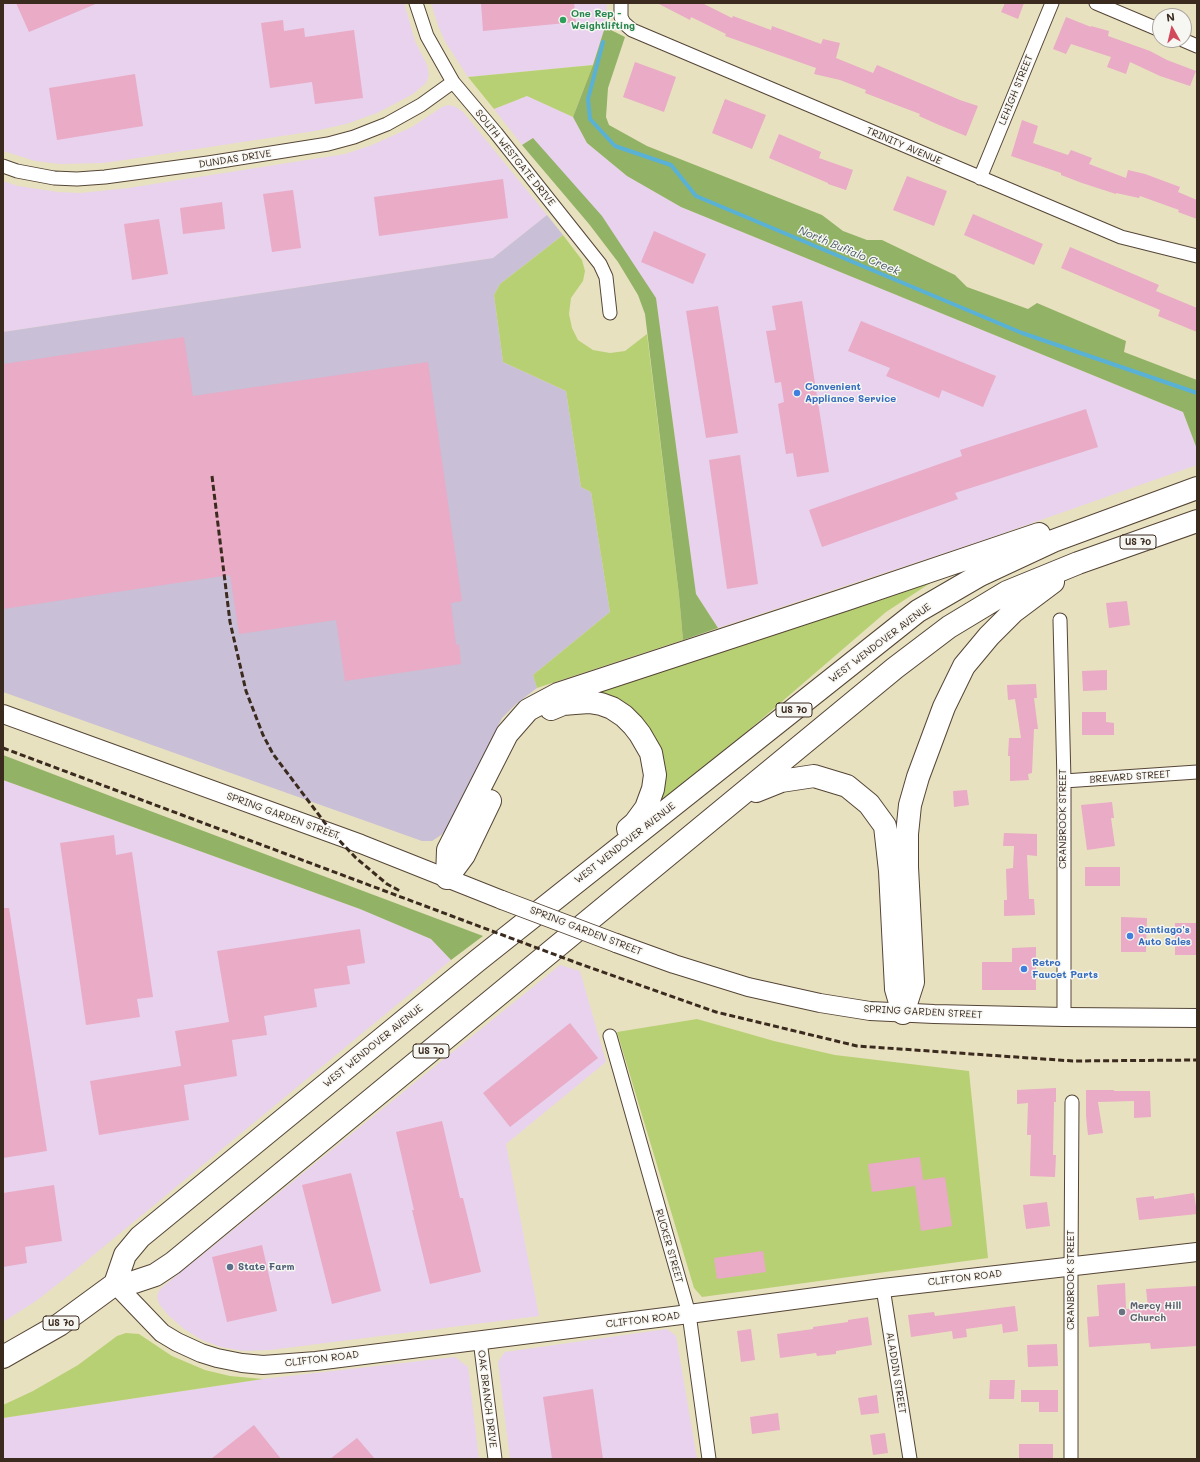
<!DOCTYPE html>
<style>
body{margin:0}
#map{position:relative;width:1200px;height:1462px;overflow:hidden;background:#e8e1c0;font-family:Mali,sans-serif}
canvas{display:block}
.frame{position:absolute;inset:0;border:4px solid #3b2a1e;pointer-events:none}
.north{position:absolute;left:1152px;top:8px;width:40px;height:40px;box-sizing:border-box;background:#f6f6f2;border:1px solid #aba49d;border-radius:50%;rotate:352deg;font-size:11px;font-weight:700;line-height:16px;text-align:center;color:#3b2a1e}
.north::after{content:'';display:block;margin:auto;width:14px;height:18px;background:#d1495b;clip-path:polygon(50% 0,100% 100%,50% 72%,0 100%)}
</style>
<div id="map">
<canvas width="1200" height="1462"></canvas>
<div class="frame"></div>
<div class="north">N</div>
</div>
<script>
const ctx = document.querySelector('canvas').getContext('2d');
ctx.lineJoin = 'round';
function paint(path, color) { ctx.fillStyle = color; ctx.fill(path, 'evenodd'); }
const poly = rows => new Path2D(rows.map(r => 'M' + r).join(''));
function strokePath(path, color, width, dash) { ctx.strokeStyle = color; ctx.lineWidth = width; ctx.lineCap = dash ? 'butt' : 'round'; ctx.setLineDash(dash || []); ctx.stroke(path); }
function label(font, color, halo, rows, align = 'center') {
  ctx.font = font + ' Mali,sans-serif'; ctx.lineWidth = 3; ctx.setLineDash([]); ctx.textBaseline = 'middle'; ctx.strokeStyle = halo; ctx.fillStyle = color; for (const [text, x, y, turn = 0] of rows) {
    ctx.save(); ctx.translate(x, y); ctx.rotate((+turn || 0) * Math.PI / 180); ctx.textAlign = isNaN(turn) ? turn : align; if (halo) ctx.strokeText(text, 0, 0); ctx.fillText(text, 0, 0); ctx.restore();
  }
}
paint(poly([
 [3,3,404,3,415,41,427,65,429,75,426,83,413,94,377,113,346,124,315,131,104,163,60,164,35,161,3,151],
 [431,3,607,3,605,27,593,65,468,77,446,43,439,28],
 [527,96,573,117,587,143,627,176,681,207,1183,412,1197,449,1197,465,981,541,718,628,696,594,656,298,533,138,522,145,494,109],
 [449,105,456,107,463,112,547,215,493,258,3,332,3,181,18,186,58,192,80,193,128,188,345,154,372,145,412,127,442,107],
 [3,780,360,909,431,939,451,960,73,1272,36,1301,3,1322],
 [560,965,580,971,606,1062,506,1144,539,1316,270,1350,244,1351,221,1347,202,1340,184,1329,168,1315,159,1304,157,1296,160,1289],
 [667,1329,676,1336,697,1459,510,1459,498,1362,505,1352],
 [455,1357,468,1367,479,1459,3,1459,3,1418,263,1379]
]), '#e8d2ee');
paint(poly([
 [547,215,563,235,500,284,494,295,503,362,566,391,581,487,591,492,610,612,533,675,537,688,516,704,502,718,448,828,441,835,432,841,422,841,3,692,3,332,493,258]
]), '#c9bfd7');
paint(poly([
 [593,65,573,117,527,96,494,109,468,77],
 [563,235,582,260,585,271,583,281,571,298,569,314,572,328,578,340,593,350,610,353,625,351,647,334,679,595,683,640,537,688,533,675,610,612,591,492,581,487,566,391,503,362,494,295,500,284],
 [930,579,932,582,886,612,649,816,661,761,586,696],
 [697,1019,774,1041,835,1055,969,1071,988,1258,702,1297,694,1288,617,1032],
 [126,1333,139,1334,172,1356,205,1370,230,1376,263,1379,3,1418,3,1405,33,1391,78,1365,117,1336]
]), '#b8d074');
paint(poly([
 [605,27,625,37,608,88,606,117,609,125,647,146,822,215,843,231,867,240,882,240,955,275,967,287,1028,309,1037,303,1126,341,1124,352,1197,380,1197,449,1183,412,681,207,627,176,587,143,573,117,593,65],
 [533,138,602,216,656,298,696,594,718,628,683,640,679,595,645,314,638,295,618,262,589,224,522,145],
 [3,755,113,797,483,936,451,960,431,939,360,909,3,780]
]), '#92b266');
strokePath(poly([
 [603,42,588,99,590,119,615,146,671,165,696,196,1022,333,1197,393]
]), '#59b2d6', 4);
paint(poly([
 [16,3,98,3,29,32],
 [481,3,574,3,576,22,483,31],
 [657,3,702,3,732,18,733,16,771,30,772,26,821,44,823,39,840,43,836,58,873,73,877,65,960,100,978,106,966,136,939,125,919,116,920,114,865,93,866,90,840,80,814,74,816,68,725,36,726,34,691,17,690,20],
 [1005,3,1024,3,1018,19,1001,12],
 [1066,17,1091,27,1091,26,1109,31,1108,36,1150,51,1167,60,1196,71,1190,86,1160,76,1130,62,1126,74,1107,67,1111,57,1071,44,1066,54,1053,49],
 [283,20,284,31,304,28,305,37,354,30,363,98,315,104,312,82,270,88,261,23],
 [635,62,676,77,664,112,623,97],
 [135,74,143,126,57,140,49,88],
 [725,99,766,115,752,149,712,133],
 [1022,120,1038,126,1033,143,1068,155,1071,150,1092,158,1089,164,1126,178,1128,170,1145,174,1180,187,1178,192,1197,200,1197,219,1178,212,1179,210,1140,196,1139,198,1116,193,1116,194,1082,183,1061,175,1061,173,1011,156],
 [779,134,821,152,819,158,853,170,846,190,828,184,828,183,769,158],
 [907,176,947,191,934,226,893,210],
 [503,179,508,218,379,236,374,197],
 [293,190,301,248,272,252,263,194],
 [222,202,225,229,183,234,180,208],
 [973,214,1043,244,1034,265,964,235],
 [159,219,168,274,132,280,124,224],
 [654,231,706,254,693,284,641,262],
 [1070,247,1159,285,1156,291,1197,308,1197,332,1158,316,1160,310,1061,268],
 [802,301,829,472,797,477,793,453,786,454,778,404,784,402,781,382,775,383,766,331,776,330,772,306],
 [718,306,738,433,706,438,686,311],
 [861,321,996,376,983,407,942,390,939,398,886,376,890,368,848,351],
 [184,337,193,396,428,362,462,601,451,603,456,645,459,644,461,664,345,681,336,620,239,634,230,575,3,609,3,364],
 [1086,409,1098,447,955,493,958,499,822,547,809,510,962,456,960,450],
 [740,455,758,584,727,589,709,460],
 [1127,601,1130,625,1109,628,1106,603],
 [1107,670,1107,690,1083,691,1082,671],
 [1036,684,1037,698,1034,698,1038,729,1034,729,1032,773,1028,774,1029,780,1010,781,1010,756,1008,756,1009,738,1021,738,1015,699,1008,700,1007,685],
 [1082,712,1106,712,1106,722,1114,723,1114,735,1082,735],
 [967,790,969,805,954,807,953,791],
 [1112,802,1114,818,1111,818,1115,846,1087,850,1081,805],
 [1004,833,1037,834,1037,856,1027,855,1029,899,1034,899,1035,915,1004,916,1004,900,1007,900,1006,869,1013,868,1014,846,1003,846],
 [114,835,116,855,132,852,153,997,137,999,140,1017,86,1025,60,843],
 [1085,867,1120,867,1120,886,1085,886],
 [3,908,9,908,47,1151,3,1158],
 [1121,917,1147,918,1146,952,1121,952],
 [1175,923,1197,923,1197,955,1175,955],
 [360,929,365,963,347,966,350,984,314,989,317,1007,264,1016,267,1035,232,1040,237,1076,184,1085,189,1120,99,1135,90,1081,181,1066,175,1031,229,1022,217,951],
 [1036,947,1036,990,982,990,982,962,1012,962,1012,948],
 [570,1023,598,1058,510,1127,483,1093],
 [1056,1088,1056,1102,1054,1102,1053,1155,1056,1155,1055,1177,1030,1176,1031,1135,1027,1135,1028,1103,1017,1104,1017,1090],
 [1086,1090,1114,1090,1114,1091,1150,1091,1151,1117,1134,1118,1134,1101,1098,1102,1103,1133,1088,1135,1086,1116],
 [442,1121,460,1198,463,1198,481,1272,430,1284,412,1210,414,1210,396,1132],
 [920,1157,923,1180,945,1177,952,1226,921,1231,915,1186,872,1192,868,1164],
 [351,1173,381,1291,332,1304,302,1185],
 [54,1185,62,1241,25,1247,27,1263,3,1267,3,1193],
 [1194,1193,1197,1214,1139,1220,1136,1198,1154,1196,1154,1199],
 [1047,1202,1050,1226,1026,1229,1023,1205],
 [262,1245,277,1311,227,1322,212,1257],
 [763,1251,766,1272,717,1279,714,1258],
 [1125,1283,1126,1309,1148,1308,1146,1289,1197,1286,1197,1346,1151,1349,1150,1343,1089,1347,1087,1317,1099,1316,1097,1285],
 [1015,1306,1018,1331,1003,1333,1002,1324,966,1329,967,1337,953,1339,952,1331,911,1337,908,1315,934,1312,935,1316],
 [868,1317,872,1345,836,1351,836,1354,817,1356,816,1353,780,1358,777,1334,813,1329,813,1327,848,1322,848,1320],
 [751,1329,755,1360,741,1362,737,1331],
 [1057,1344,1058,1366,1028,1367,1027,1345],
 [990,1380,1015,1380,1014,1399,989,1399],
 [593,1389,603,1459,552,1459,543,1397],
 [1021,1390,1058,1390,1058,1412,1039,1412,1039,1402,1021,1402],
 [877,1395,879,1413,861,1415,858,1398],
 [778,1413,780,1430,752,1434,750,1417],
 [254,1425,281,1459,211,1459],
 [885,1433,888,1453,873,1455,870,1435],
 [357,1438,375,1459,330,1459],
 [1019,1444,1053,1444,1053,1459,1019,1459]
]), '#e9abc5');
const street = poly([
 [416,3,427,36,453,82,496,133,600,264,606,277,610,313],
 [621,3,621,17,624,23,632,30,1121,237,1197,256],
 [1096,3,1160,30],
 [1183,40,1197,46],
 [3,166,17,171,54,178,77,179,105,177,208,163,328,144,354,137,387,124,421,105,453,82],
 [980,178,1052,3],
 [1060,620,1064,781,1064,1017],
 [1064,781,1197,772],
 [610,1036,689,1314,709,1459],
 [883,1288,910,1459],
 [480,1340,495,1459],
 [1071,1459,1071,1266,1072,1102]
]);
const secondary = poly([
 [3,714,361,844,502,900],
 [616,943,674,964,748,987,820,1003,870,1011,934,1014,1064,1017,1197,1018],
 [115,1284,162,1333,177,1342,201,1353,217,1358,242,1363,263,1365,316,1361,689,1314,883,1288,1197,1252]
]);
const highway = poly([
 [551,709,563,704,575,703,589,702,601,704,612,708,624,716,633,725,640,734,651,753,655,775,653,789,646,808,635,823,628,829],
 [756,791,781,781,814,776,847,786,869,804,885,826,890,871,896,989,903,1013],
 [447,878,448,850,507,734,528,710,558,694,847,599,1039,534],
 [447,878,464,855,490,801],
 [903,1013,913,982,907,867,907,834,910,805,918,777,944,707,964,666,989,636,1013,612,1053,582],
 [115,1284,125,1255,140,1237,477,961,918,611,980,575,1053,541,1197,488],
 [3,1357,59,1325,115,1284,134,1282,155,1275,173,1263,895,668,949,627,1007,592,1078,563,1197,521]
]);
strokePath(street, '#554536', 15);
strokePath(secondary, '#554536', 20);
strokePath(highway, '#554536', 24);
strokePath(street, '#fff', 13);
strokePath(secondary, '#fff', 18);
strokePath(highway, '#fff', 22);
strokePath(poly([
 [212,476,230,622,246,691,263,735,273,754,334,835,356,858,387,884,400,891],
 [3,748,580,964,716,1012,857,1046,1073,1061,1197,1060]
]), '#3b2a1e', 3, [6, 3]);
const secondaryBridge = poly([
 [502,900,616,943]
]);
strokePath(secondaryBridge, '#554536', 20, []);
strokePath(secondaryBridge, '#fff', 18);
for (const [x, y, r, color] of [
 [563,20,4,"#2e9e5b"],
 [797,393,4,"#3f7fe0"],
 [1130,936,4,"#3f7fe0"],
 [1024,969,4,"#3f7fe0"],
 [230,1267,4,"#5c6f8a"],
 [1122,1312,4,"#6b7280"]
]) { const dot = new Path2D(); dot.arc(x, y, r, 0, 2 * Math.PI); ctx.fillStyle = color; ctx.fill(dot); strokePath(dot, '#f6f6f2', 1.5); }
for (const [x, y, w] of [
 [1138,542,36],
 [794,710,36],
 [431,1051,36],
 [61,1323,36]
]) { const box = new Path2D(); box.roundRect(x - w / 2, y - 7, w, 14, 3); ctx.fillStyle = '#f6f6f2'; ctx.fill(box); strokePath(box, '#3b2a1e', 1); }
label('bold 9px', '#3b2a1e', null, [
 ["US 70",1138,542],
 ["US 70",794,710],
 ["US 70",431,1051],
 ["US 70",61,1323]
]);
label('bold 10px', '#27864d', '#f6f6f2', [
 ["One Rep -",571,14],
 ["Weightlifting",571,26]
], 'left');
label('10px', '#3b2a1e', '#f6f6f2', [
 ["LEHIGH STREET",1016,90,-68],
 ["TRINITY AVENUE",904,146,23],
 ["SOUTH WESTGATE DRIVE",515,158,51],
 ["DUNDAS DRIVE",235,159,-9],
 ["WEST WENDOVER AVENUE",880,643,-37],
 ["BREVARD STREET",1130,777,-4],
 ["SPRING GARDEN STREET",283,816,20],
 ["CRANBROOK STREET",1063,819,-90],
 ["WEST WENDOVER AVENUE",625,843,-38],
 ["SPRING GARDEN STREET",586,931,21],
 ["SPRING GARDEN STREET",923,1012,3],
 ["WEST WENDOVER AVENUE",373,1046,-39],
 ["RUCKER STREET",669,1246,74],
 ["CLIFTON ROAD",965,1278,-7],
 ["CRANBROOK STREET",1071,1280,-90],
 ["CLIFTON ROAD",643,1320,-7],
 ["CLIFTON ROAD",322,1359,-7],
 ["ALADDIN STREET",896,1373,81],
 ["OAK BRANCH DRIVE",487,1399,83]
]);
label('bold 10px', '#366cbe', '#f6f6f2', [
 ["Convenient",805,387],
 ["Appliance Service",805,399],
 ["Santiago's",1138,930],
 ["Auto Sales",1138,942],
 ["Retro",1032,963],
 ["Faucet Parts",1032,975]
], 'left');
label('bold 10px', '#4e5e75', '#f6f6f2', [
 ["State Farm",238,1267]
], 'left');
label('bold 10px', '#5b616d', '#f6f6f2', [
 ["Mercy Hill",1130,1306],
 ["Church",1130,1318]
], 'left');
label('italic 11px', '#465a5e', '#f6f6f2', [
 ["North Buffalo Creek",849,251,23]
]);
</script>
